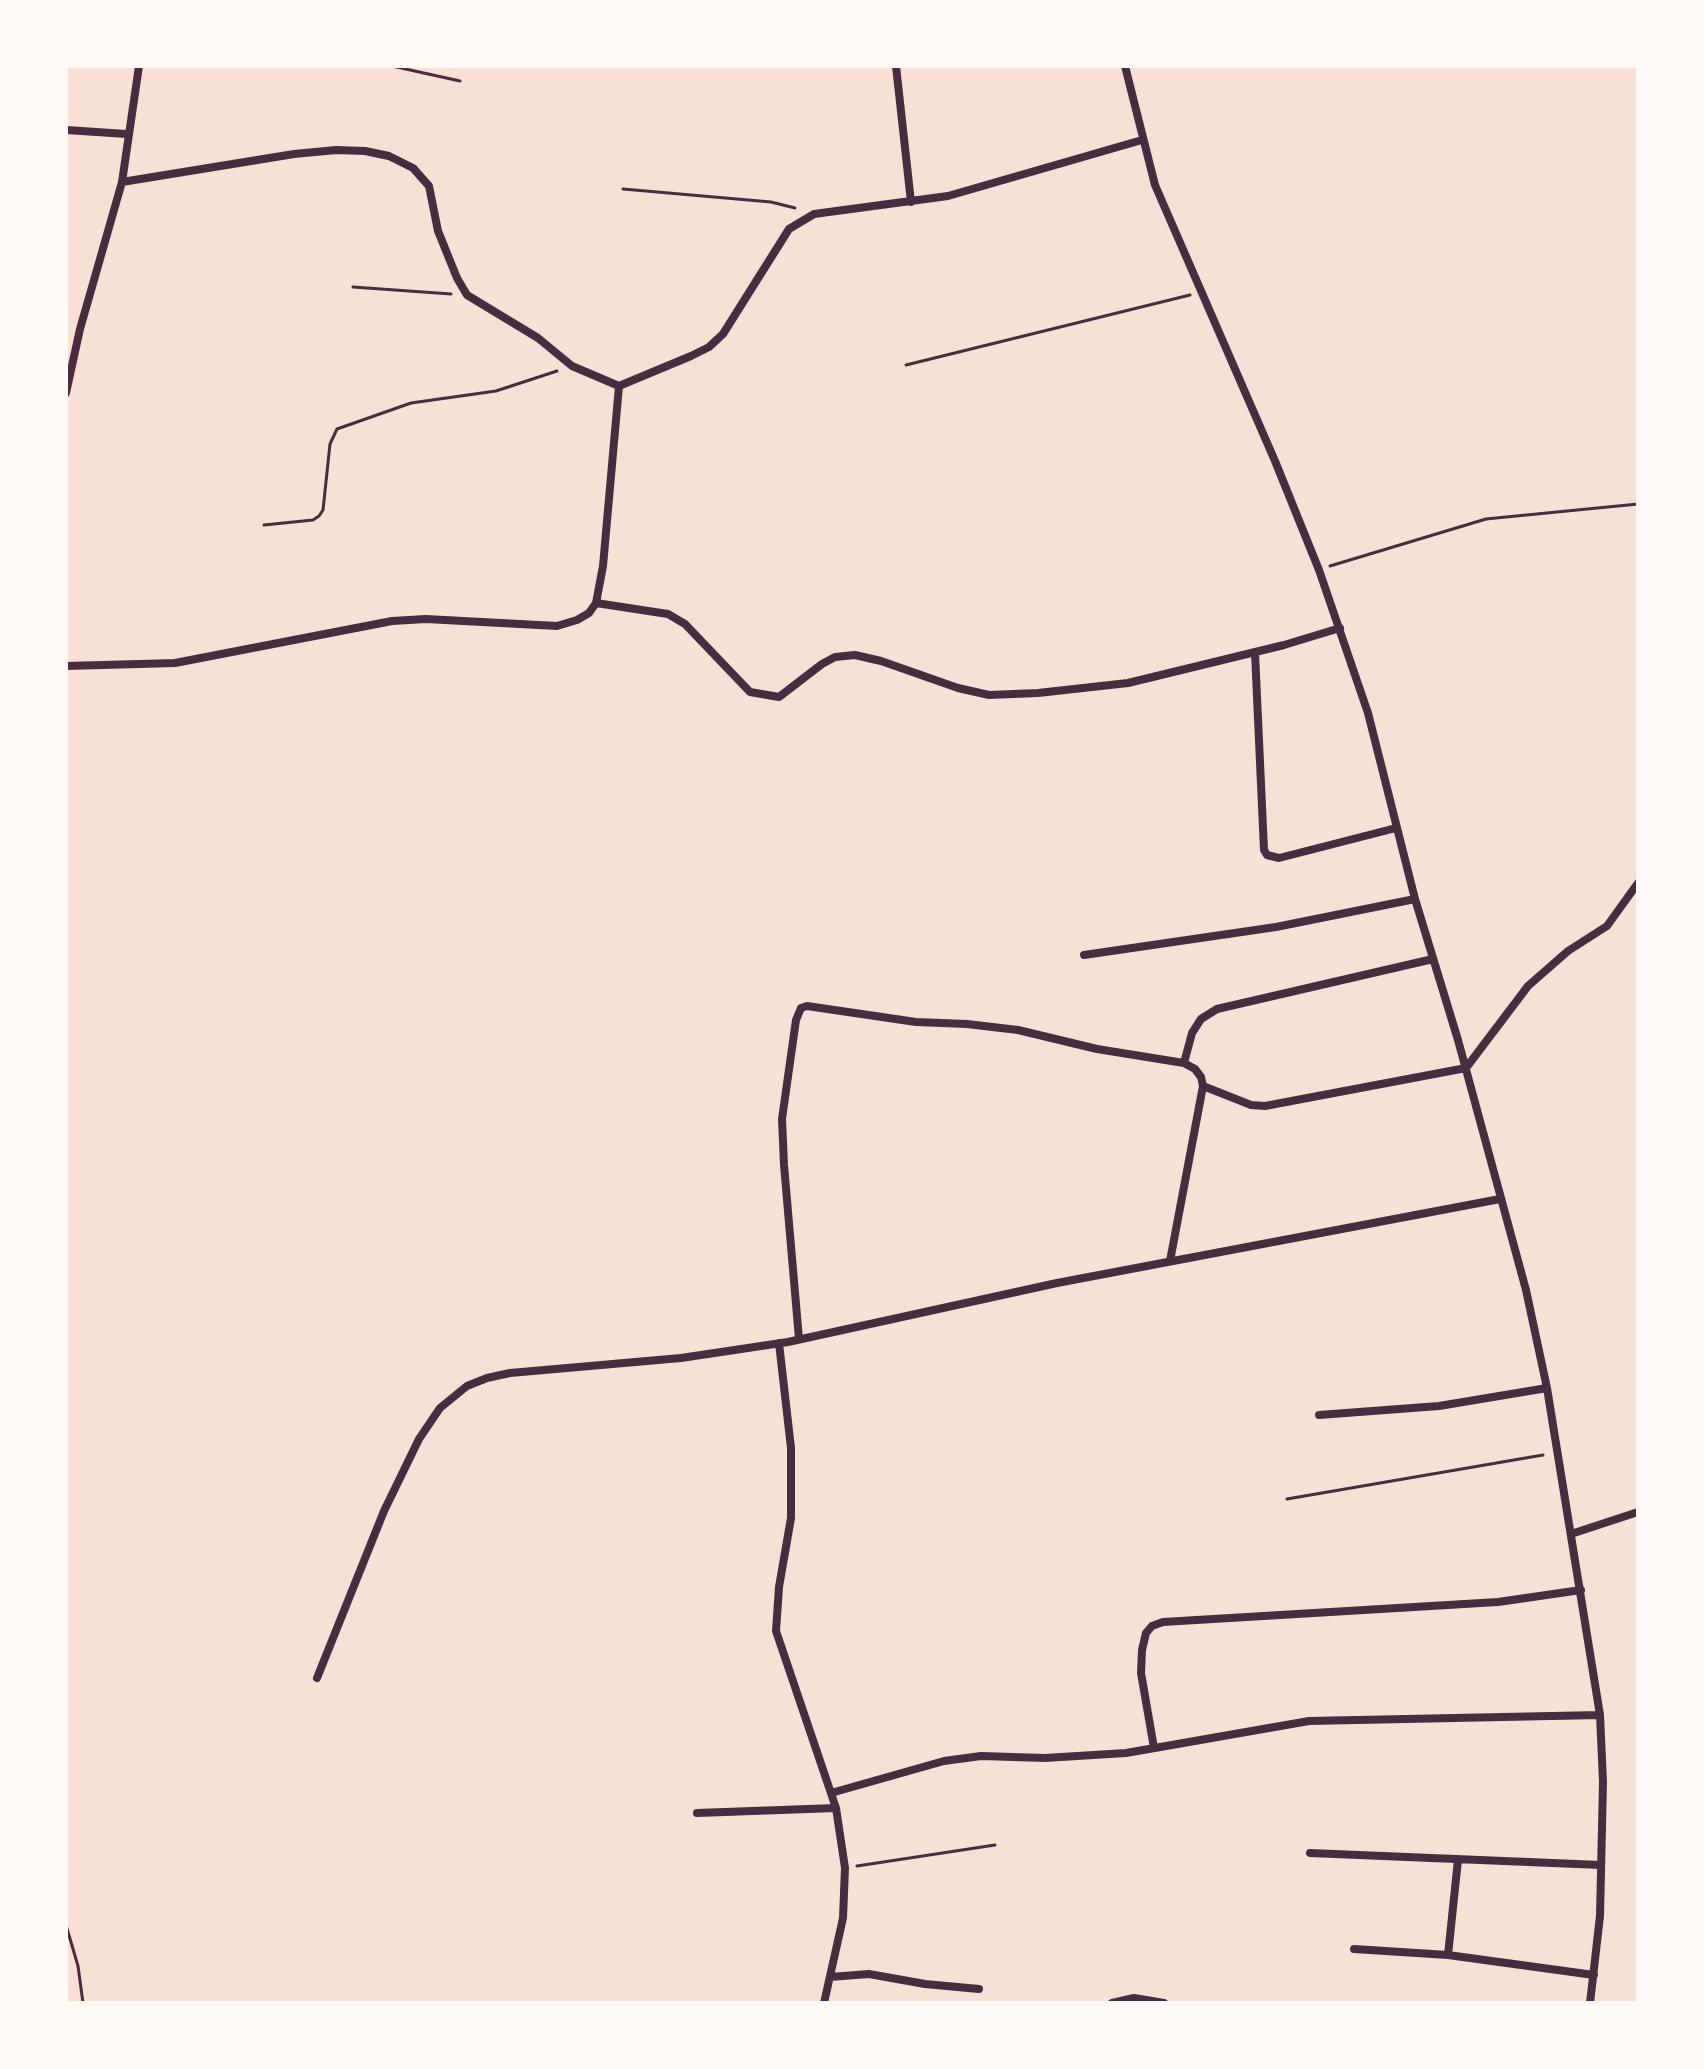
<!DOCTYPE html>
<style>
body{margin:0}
#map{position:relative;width:1704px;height:2069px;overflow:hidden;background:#f7e1d7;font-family:"Varela Round",sans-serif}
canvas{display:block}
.frame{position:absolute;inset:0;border:68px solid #fffaf5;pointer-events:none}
</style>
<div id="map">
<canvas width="1704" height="2069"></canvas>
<div class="frame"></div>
</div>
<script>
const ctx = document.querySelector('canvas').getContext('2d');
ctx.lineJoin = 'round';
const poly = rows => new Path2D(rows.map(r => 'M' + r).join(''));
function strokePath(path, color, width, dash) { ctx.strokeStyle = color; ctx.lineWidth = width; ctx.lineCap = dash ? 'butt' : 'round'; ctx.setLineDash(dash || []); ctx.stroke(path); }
strokePath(poly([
 [392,66,460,81],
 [623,189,771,202,795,208],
 [353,287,451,294],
 [906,365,1190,295],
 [264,525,313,520,319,516,323,510,330,444,337,429,411,403,496,391,557,371],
 [1330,566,1486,519,1638,504],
 [1287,1499,1543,1455],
 [857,1866,995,1845],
 [66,1925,78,1966,83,2003]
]), '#4a2c40', 3);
strokePath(poly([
 [896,66,911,202],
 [1125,66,1155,185,1275,461,1319,570,1368,713,1415,899,1458,1040,1526,1290,1547,1388,1600,1715,1603,1782,1600,1916,1590,2003],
 [66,130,127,134],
 [122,182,294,154,336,150,365,151,389,156,413,168,429,186,438,231,457,278,467,295,538,338,572,366,619,386],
 [66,393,80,329,122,182,139,66],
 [596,603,668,614,685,624,750,692,779,697,822,664,835,657,855,655,881,661,958,688,989,695,1038,693,1128,683,1284,645,1340,628],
 [1255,653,1264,850,1267,855,1279,858,1396,828],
 [66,666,175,663,392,621,426,619,557,626,577,620,589,613,596,603,603,566,619,386,691,356,709,347,723,334,789,229,814,214,948,196,1142,140],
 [1084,955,1276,927,1415,899],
 [1184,1063,1192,1033,1201,1019,1217,1009,1433,959],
 [1203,1086,1251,1105,1265,1106,1466,1068,1528,986,1568,951,1607,926,1638,883],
 [799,1339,784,1165,782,1119,796,1020,801,1008,807,1006,916,1022,967,1024,1018,1030,1097,1049,1184,1063,1195,1069,1201,1077,1203,1086,1170,1261],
 [779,1343,791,1448,791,1518,779,1587,776,1631,836,1808,845,1868,843,1918,824,2003],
 [1319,1415,1439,1406,1547,1388],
 [1571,1534,1638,1512],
 [317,1678,384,1511,419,1439,440,1408,467,1386,487,1378,510,1373,681,1358,788,1342,1057,1283,1500,1199],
 [1154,1748,1141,1673,1142,1650,1146,1633,1152,1626,1163,1622,1498,1602,1581,1590],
 [831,1793,944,1761,981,1756,1045,1758,1126,1753,1309,1721,1600,1715],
 [697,1813,836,1808],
 [1310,1853,1601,1865],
 [1354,1949,1448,1955,1594,1975],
 [1448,1955,1458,1860],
 [830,1977,869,1974,925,1984,979,1989],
 [1112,2003,1134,1998,1164,2003]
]), '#4a2c40', 8);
</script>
